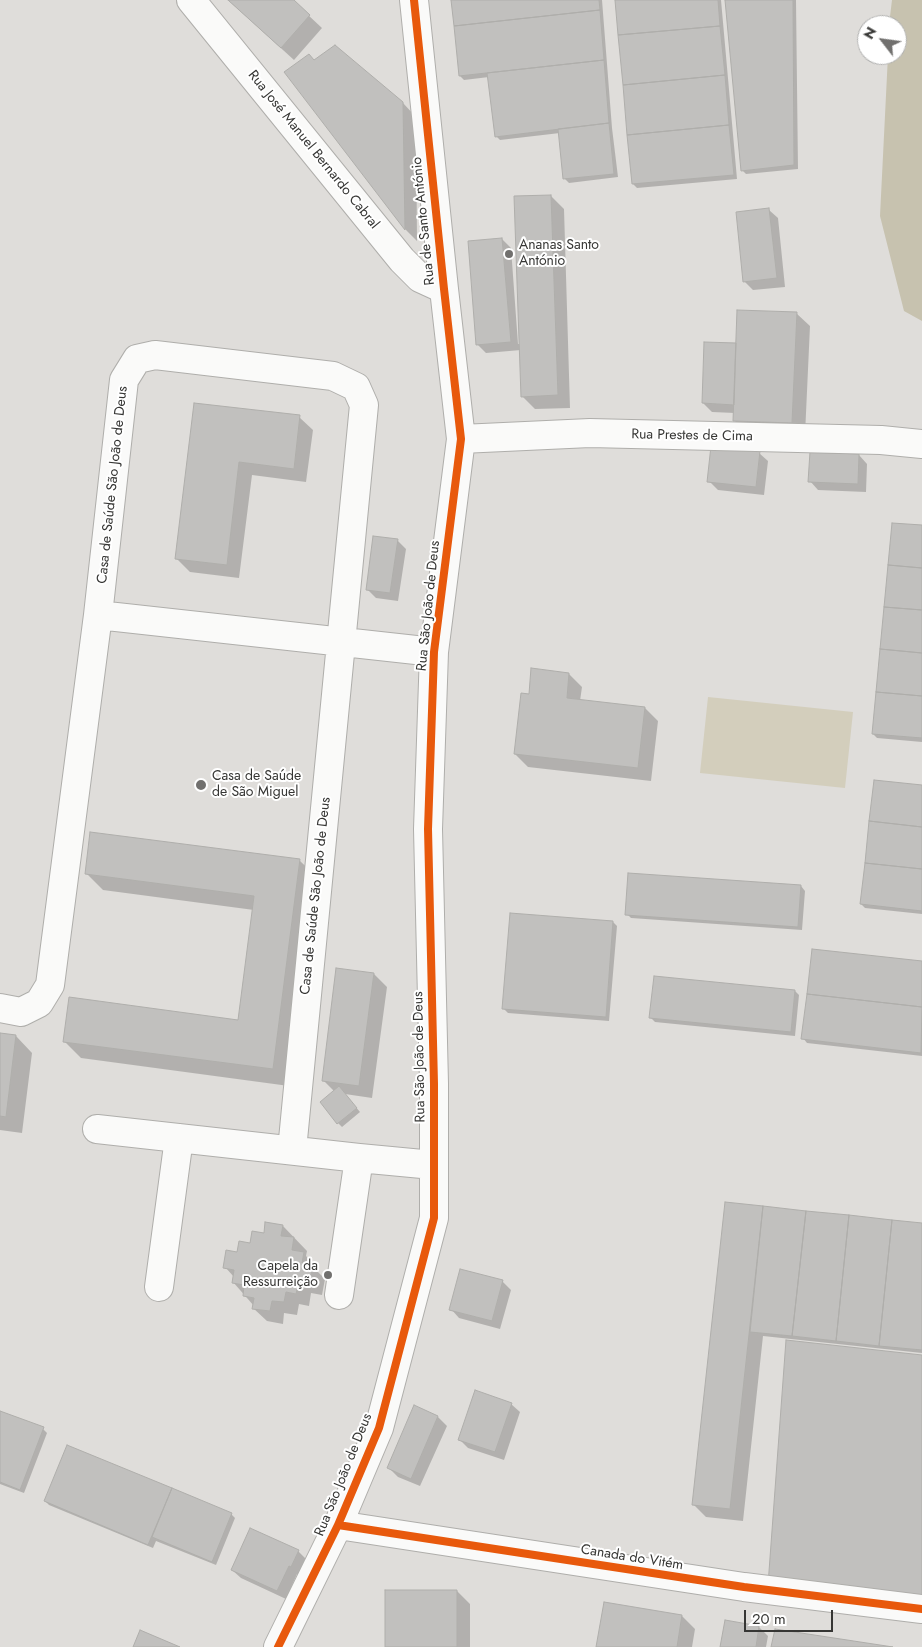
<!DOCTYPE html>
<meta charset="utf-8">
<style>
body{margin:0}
#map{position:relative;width:922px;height:1647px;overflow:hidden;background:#dfddda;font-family:Jost,sans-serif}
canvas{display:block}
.north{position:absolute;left:857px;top:15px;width:50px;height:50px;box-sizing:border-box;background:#fff;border:1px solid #afafae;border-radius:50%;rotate:300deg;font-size:14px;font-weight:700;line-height:20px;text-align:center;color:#363634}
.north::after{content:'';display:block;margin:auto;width:18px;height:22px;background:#71706e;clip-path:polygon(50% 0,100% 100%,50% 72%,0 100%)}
.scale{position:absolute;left:744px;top:1610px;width:89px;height:22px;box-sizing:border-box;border:2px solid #363634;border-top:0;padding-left:6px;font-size:15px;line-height:18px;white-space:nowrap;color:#363634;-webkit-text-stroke:4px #fff;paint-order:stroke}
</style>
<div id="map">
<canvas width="922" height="1647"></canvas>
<div class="north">N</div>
<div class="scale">20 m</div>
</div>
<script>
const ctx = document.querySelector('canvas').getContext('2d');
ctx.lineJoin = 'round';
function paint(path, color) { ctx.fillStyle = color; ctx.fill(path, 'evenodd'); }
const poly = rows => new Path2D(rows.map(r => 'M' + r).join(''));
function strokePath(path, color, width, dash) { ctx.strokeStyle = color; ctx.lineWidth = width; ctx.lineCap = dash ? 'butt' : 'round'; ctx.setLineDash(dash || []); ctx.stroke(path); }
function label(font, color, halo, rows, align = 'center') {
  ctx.font = font + ' Jost,sans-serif'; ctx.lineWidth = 4; ctx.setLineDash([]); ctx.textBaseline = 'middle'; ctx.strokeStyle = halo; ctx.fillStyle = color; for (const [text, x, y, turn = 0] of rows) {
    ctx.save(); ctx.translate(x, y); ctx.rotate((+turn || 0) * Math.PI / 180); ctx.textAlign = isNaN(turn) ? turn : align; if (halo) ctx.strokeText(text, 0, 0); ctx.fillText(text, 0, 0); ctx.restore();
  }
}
paint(poly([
 [708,697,853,712,845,788,700,773]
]), '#d3cebc');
paint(poly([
 [892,0,922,0,922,321,904,311,880,216,888,55,897,55,897,25,889,25]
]), '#c7c2af');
paint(poly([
 [228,0,292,0,322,28,294,60],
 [452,0,602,0,612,128,618,177,569,183,565,179,560,133,500,140,496,136,489,77,464,80,460,76],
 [616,0,721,0,737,179,637,188,633,184],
 [726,0,796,0,798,169,746,174,742,170],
 [315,62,403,103,416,117,417,241,406,230,285,72],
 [551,196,564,209,570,408,535,409,522,396,521,350,486,353,477,344,502,239,511,248,518,344,520,344],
 [769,210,778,218,785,287,753,290,744,281],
 [796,313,810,326,805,435,747,433,734,420,735,413,712,412,703,403],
 [195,404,299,417,313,430,306,482,252,475,239,578,190,572,176,558],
 [759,453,768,461,764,495,718,490,709,481],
 [859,455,867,464,866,492,818,490,810,481],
 [922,526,922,742,877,738,873,734],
 [397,540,406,549,398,601,376,598,367,589],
 [569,674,582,687,580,701,645,708,658,721,651,781,528,767,515,754,530,695],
 [922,787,922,914,865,908,861,904],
 [91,834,300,861,317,877,289,1086,81,1058,64,1041,239,1021,254,910,103,890,86,873],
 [801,886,805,891,802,930,631,918,627,914],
 [613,922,617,926,609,1021,508,1013,503,1008],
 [922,962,922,1056,807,1043,803,1038],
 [374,974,387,987,372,1098,345,1094,360,1112,342,1127,338,1123,335,1092,323,1080],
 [795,991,799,995,795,1036,655,1022,651,1018],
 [0,1034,16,1036,32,1053,22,1133,0,1130],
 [726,1203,922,1224,922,1353,763,1336,743,1521,706,1517,693,1504],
 [283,1226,307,1251,306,1256,316,1266,316,1270,325,1279,322,1295,311,1293,309,1306,299,1304,297,1315,284,1313,283,1324,267,1321,253,1308,254,1306,233,1282,234,1277,225,1267,238,1254,265,1234],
 [502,1281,511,1290,500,1329,459,1318,451,1309],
 [511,1404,520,1412,504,1460,468,1448,460,1440],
 [415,1407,438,1417,447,1426,420,1486,398,1477,389,1468],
 [0,1413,43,1429,47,1433,24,1493,0,1484],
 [68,1446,231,1514,235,1518,216,1565,156,1541,153,1548,49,1505,45,1501],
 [298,1551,307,1560,300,1575,297,1574,286,1599,241,1578,232,1570],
 [457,1591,470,1604,470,1647,386,1647],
 [682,1616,695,1629,692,1647,597,1647],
 [759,1627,768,1636,766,1647,721,1647]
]), '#0003');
const building = poly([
 [228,0,294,0,310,15,281,48,228,0],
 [451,0,599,0,600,10,454,26,451,0],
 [615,0,718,0,720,26,618,35,615,0],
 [725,0,793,0,794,165,741,171,725,0],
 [600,10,604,60,459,76,454,26,600,10],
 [720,26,725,75,623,85,618,35,720,26],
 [335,45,403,102,405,230,284,72,309,54,314,60,335,45],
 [604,60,609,123,495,137,487,73,604,60],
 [725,75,729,125,627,135,623,85,725,75],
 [609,123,614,174,563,179,558,129,609,123],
 [729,125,734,175,632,184,627,135,729,125],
 [551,195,558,395,521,397,514,196,551,195],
 [769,208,777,278,743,282,736,212,769,208],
 [502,238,511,342,476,345,468,241,502,238],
 [737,310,797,312,792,423,733,421,737,310],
 [704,342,736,343,734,405,702,403,704,342],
 [194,403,300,415,294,469,239,462,227,565,175,559,194,403],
 [711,446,760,451,756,487,707,482,711,446],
 [810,452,859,454,858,484,808,482,810,452],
 [892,523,922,525,922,568,888,565,892,523],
 [373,536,398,539,390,593,366,590,373,536],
 [888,565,922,568,922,610,884,607,888,565],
 [884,607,922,610,922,653,880,649,884,607],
 [880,649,922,653,922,696,876,692,880,649],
 [531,668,569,673,567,698,645,707,638,768,514,754,521,693,529,694,531,668],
 [876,692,922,696,922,738,872,734,876,692],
 [874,780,922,785,922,827,869,821,874,780],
 [869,821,922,827,922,869,865,863,869,821],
 [90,832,300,859,273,1069,63,1042,69,997,238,1020,254,896,85,874,90,832],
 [865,863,922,869,922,911,860,904,865,863],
 [628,873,801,885,798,927,625,915,628,873],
 [510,913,613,921,606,1017,502,1009,510,913],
 [812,949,922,961,922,1007,807,994,812,949],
 [336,968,374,973,359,1086,322,1081,336,968],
 [654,976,795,990,791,1032,649,1018,654,976],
 [807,994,922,1007,921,1053,801,1039,807,994],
 [0,1033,16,1035,6,1117,0,1116,0,1033],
 [339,1086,357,1108,337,1124,320,1102,339,1086],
 [725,1202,763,1206,730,1509,692,1505,725,1202],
 [763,1206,806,1211,792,1336,750,1332,763,1206],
 [806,1211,849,1215,836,1341,792,1336,806,1211],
 [849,1215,892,1220,879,1346,836,1341,849,1215],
 [892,1220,922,1223,922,1350,879,1346,892,1220],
 [265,1222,283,1225,281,1236,294,1237,292,1250,304,1252,302,1263,313,1265,309,1283,299,1281,296,1294,286,1292,284,1302,272,1301,270,1311,252,1309,254,1298,243,1296,244,1285,232,1283,234,1270,223,1268,226,1250,237,1252,239,1241,250,1243,252,1231,264,1233,265,1222],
 [460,1269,503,1280,492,1321,449,1310,460,1269],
 [786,1340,922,1355,922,1601,768,1585,786,1340],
 [475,1390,512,1403,495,1452,458,1440,475,1390],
 [414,1405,438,1416,411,1479,387,1468,414,1405],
 [0,1411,44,1427,20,1490,0,1482,0,1411],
 [67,1445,172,1488,148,1545,44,1501,67,1445],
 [172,1488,232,1513,212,1562,152,1537,172,1488],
 [250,1528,299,1550,291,1567,289,1566,277,1591,231,1570,250,1528],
 [385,1590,457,1590,457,1647,385,1647,385,1590],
 [604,1602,682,1615,677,1647,596,1647,604,1602],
 [725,1620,759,1626,756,1647,720,1647,725,1620],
 [775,1629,893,1647,771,1647,775,1629],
 [140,1630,180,1647,133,1647,140,1630]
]);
paint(building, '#c1c0be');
strokePath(building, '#afaeab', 1);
const minor = poly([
 [191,0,402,260,420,278,444,289],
 [461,439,590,433,881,440,922,444],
 [98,615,434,652],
 [0,1008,21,1012,39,1003,50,985,98,615,124,380,137,359,155,355,333,376,356,387,364,405,292,1150],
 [97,1129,359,1158,433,1165],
 [159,1287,179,1138],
 [339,1295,359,1158],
 [338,1525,744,1587,922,1609],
 [278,1647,338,1525,379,1428,434,1218,434,1084,428,829,434,652,461,439,444,289,414,0]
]);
strokePath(minor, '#afaeab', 30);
strokePath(minor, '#fafaf9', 28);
strokePath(poly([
 [338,1525,744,1587,922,1609],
 [278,1647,338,1525,379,1428,434,1218,434,1084,428,829,434,652,461,439,444,289,414,0]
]), '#e8590c', 8);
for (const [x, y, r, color] of [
 [509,254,5,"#71706e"],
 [201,785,6,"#71706e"],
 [328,1275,5,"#71706e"]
]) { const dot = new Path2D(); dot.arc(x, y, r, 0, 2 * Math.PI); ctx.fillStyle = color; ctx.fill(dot); strokePath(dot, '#fff', 2); }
label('14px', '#363634', '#fff', [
 ["Rua José Manuel Bernardo Cabral",313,150,51],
 ["Rua de Santo António",424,221,-96],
 ["Rua Prestes de Cima",692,436,1],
 ["Casa de Saúde São João de Deus",113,485,-84],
 ["Rua São João de Deus",429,606,-84],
 ["Casa de Saúde São João de Deus",316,896,-84],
 ["Rua São João de Deus",420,1057,-91],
 ["Rua São João de Deus",344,1475,-68],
 ["Canada do Vitém",632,1558,9]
]);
label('14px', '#363634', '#fff', [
 ["Ananas Santo",519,246],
 ["António",519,262],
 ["Casa de Saúde",212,777],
 ["de São Miguel",212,793],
 ["Capela da",318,1267,"right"],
 ["Ressurreição",318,1283,"right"]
], 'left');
</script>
